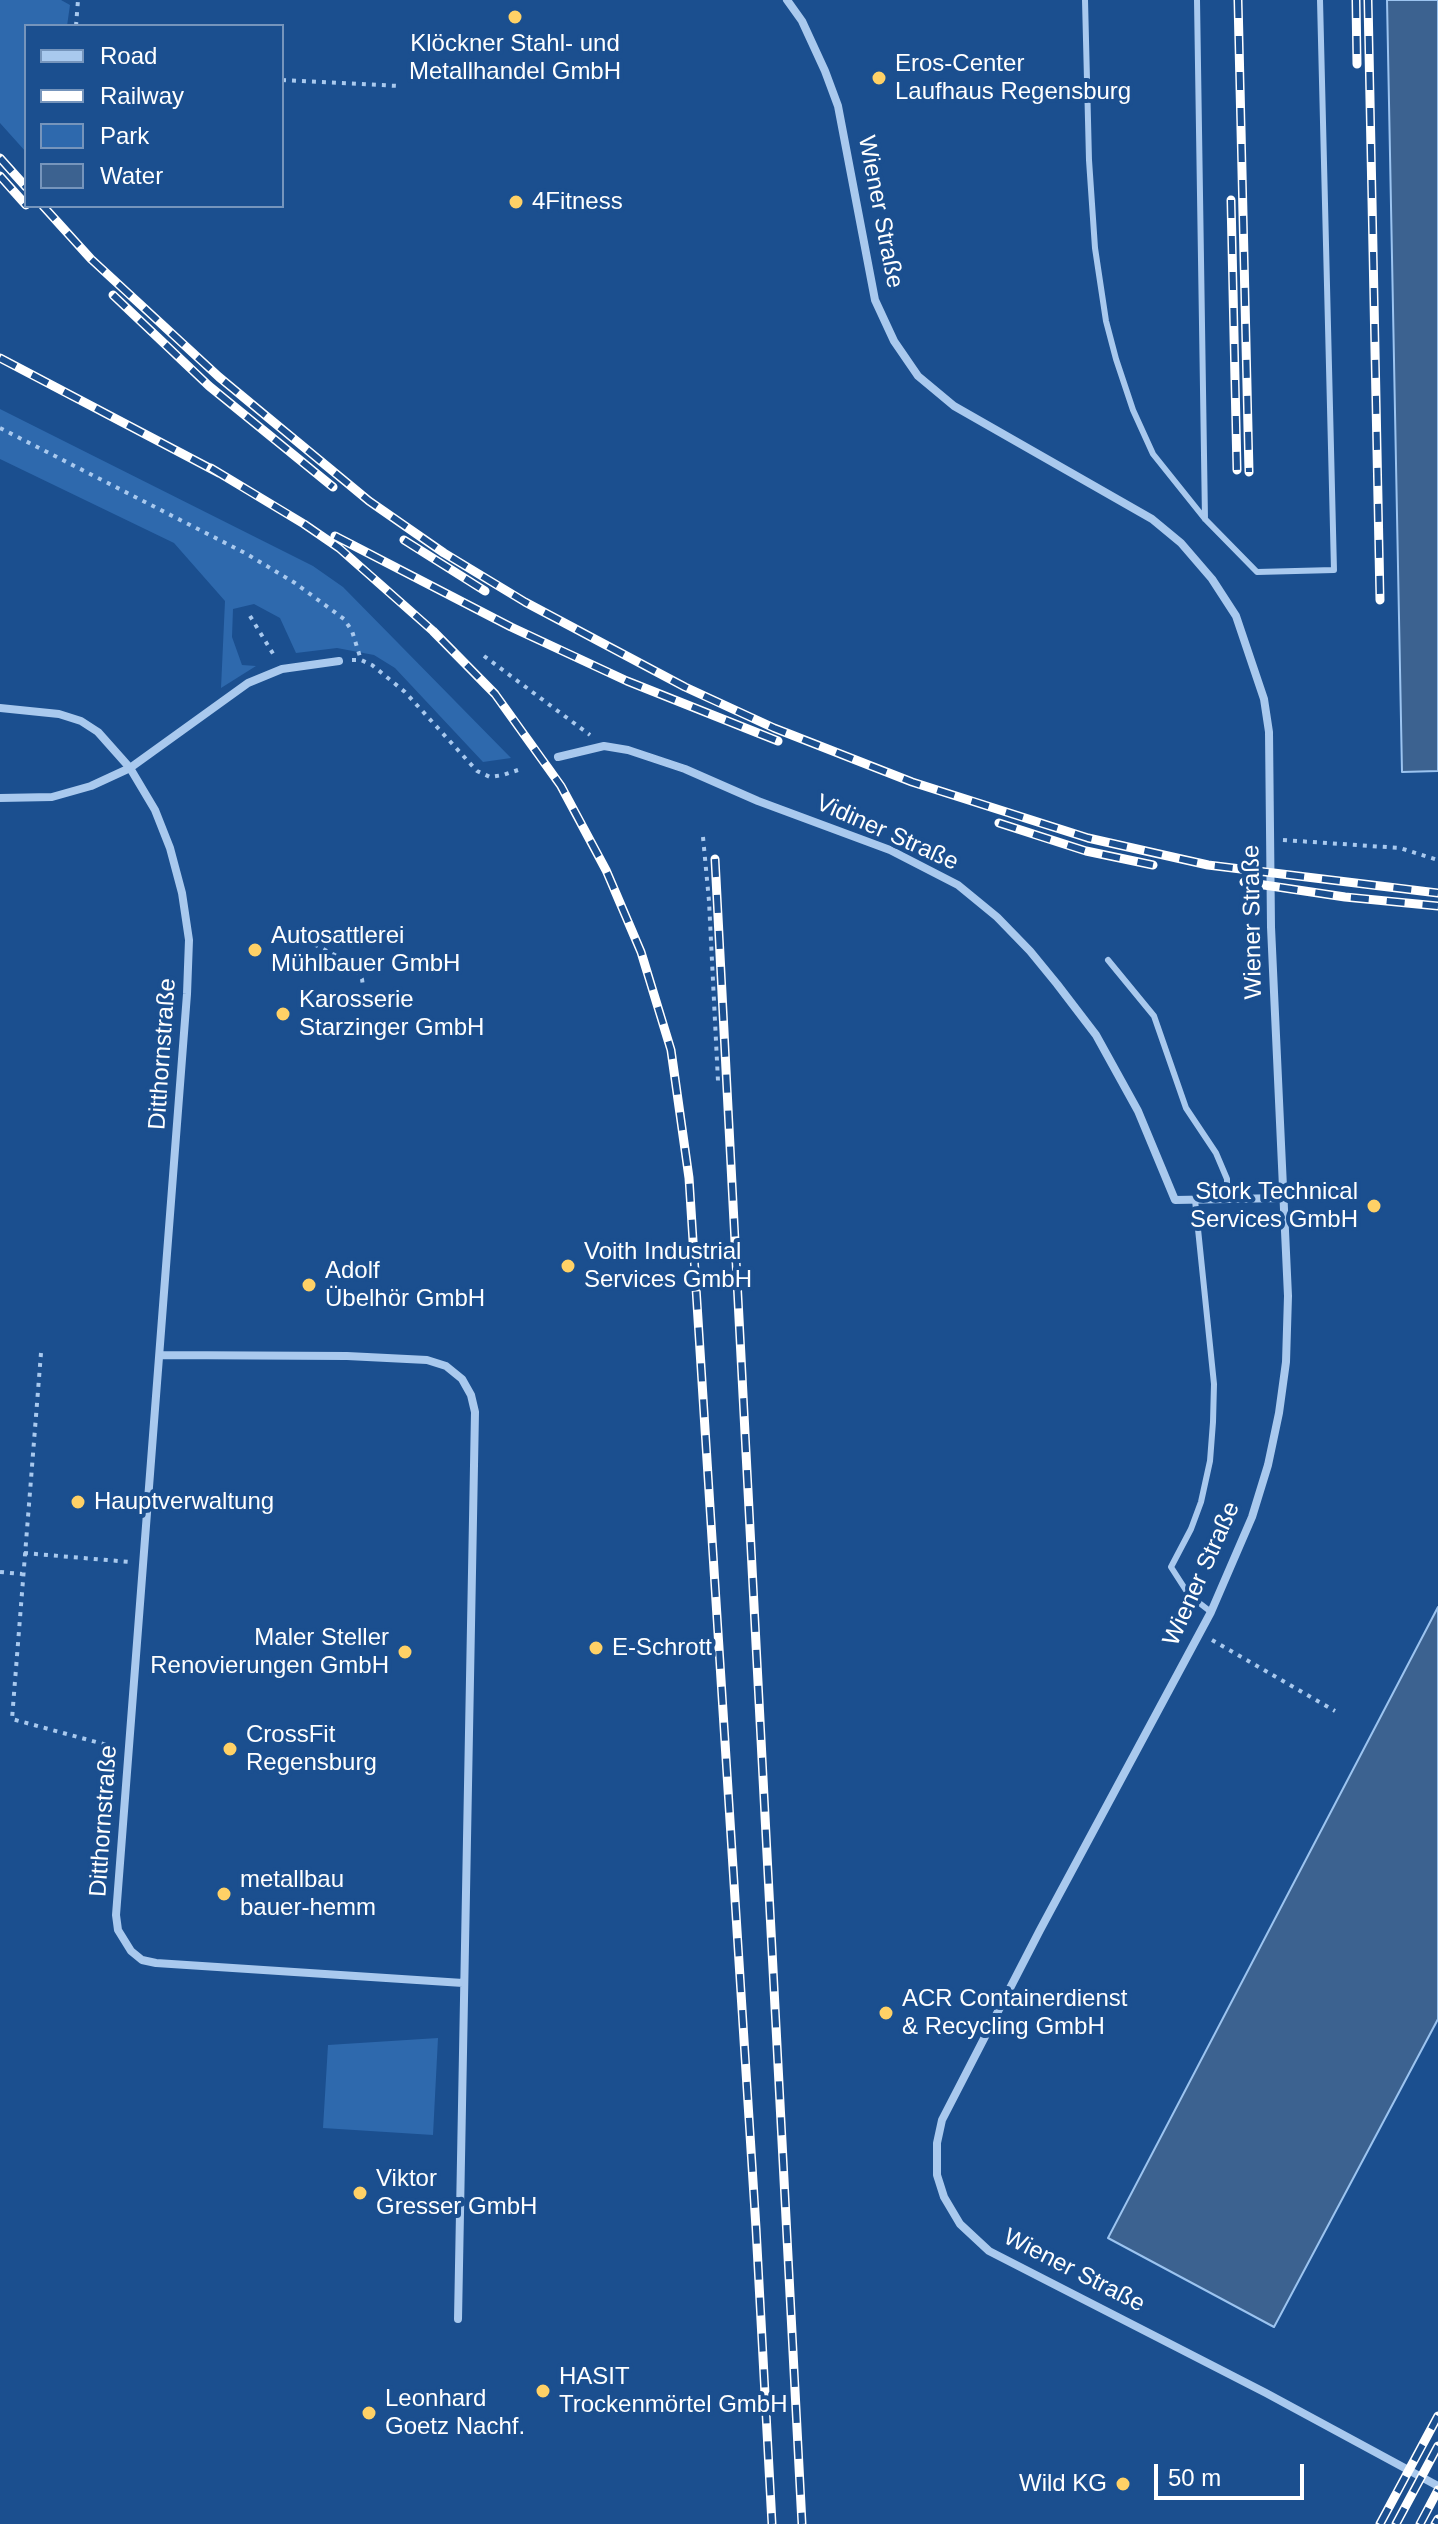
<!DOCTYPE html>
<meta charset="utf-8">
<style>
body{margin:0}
#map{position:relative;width:1438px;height:2524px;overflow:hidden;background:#1b4f8f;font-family:Helvetica,sans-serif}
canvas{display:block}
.legend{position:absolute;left:24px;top:24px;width:260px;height:184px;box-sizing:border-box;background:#1b4f8f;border:2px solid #7695bc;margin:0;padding:10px 14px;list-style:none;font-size:24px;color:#fff}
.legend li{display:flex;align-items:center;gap:16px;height:40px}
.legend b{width:40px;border:2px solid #7695bc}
.scale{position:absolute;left:1154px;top:2464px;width:150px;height:36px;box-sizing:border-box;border:4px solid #fff;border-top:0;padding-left:10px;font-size:24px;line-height:28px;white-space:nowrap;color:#fff;-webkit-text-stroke:6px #1b4f8f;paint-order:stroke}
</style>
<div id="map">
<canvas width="1438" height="2524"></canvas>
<ul class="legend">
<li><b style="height:10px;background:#a9c9ee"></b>Road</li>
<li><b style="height:10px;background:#fff"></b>Railway</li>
<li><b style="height:22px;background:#2e69ad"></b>Park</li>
<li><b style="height:22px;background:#3c6290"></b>Water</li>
</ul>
<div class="scale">50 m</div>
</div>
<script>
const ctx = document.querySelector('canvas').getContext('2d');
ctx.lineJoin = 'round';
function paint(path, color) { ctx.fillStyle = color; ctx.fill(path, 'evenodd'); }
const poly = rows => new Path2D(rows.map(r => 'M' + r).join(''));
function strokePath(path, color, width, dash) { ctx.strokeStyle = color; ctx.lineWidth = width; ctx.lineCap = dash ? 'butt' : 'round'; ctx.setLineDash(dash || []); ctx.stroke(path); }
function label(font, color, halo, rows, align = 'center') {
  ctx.font = font + ' Helvetica,sans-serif'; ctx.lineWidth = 8; ctx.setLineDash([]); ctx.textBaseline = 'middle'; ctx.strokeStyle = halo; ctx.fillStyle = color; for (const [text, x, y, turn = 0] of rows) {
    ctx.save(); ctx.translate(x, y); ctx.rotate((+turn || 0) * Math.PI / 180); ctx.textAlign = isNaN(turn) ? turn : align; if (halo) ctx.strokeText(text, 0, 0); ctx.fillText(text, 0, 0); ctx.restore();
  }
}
paint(poly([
 [0,0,61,0,70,5,67,26,26,26,26,152,0,123],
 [0,409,313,566,343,587,511,758,483,762,395,668,374,655,337,648,296,653,280,618,254,604,233,609,232,637,242,665,256,666,221,688,225,601,174,543,0,459],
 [438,2038,433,2135,323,2128,328,2045]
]), '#2e69ad');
const water = poly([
 [1387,0,1438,0,1438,771,1402,772,1387,0],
 [1438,1607,1438,2019,1274,2327,1108,2238,1438,1607]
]);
paint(water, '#3c6290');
strokePath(water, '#9cc4f0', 2);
strokePath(poly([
 [76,26,78,0],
 [282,80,399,86],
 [0,428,245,553,295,583,344,619,352,631,361,660],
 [250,616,275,657],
 [484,656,590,735],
 [352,660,361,660,372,665,405,692,477,771,490,777,503,775,518,770],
 [703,837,709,901,718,1081],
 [1283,840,1400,848,1438,860],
 [286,938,302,938,352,964,362,979,363,986],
 [41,1353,12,1719,118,1748],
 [24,1553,130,1562],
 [0,1572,22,1574],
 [1212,1640,1335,1711]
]), '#a9c9ee', 4, [4, 6]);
strokePath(poly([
 [1085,0,1089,160,1095,248,1106,321,1116,359,1133,410,1153,454,1205,519,1257,572,1334,570,1320,0],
 [1197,0,1205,519],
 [1108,960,1154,1016,1186,1108,1216,1153,1227,1179,1227,1199],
 [1195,1200,1214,1384,1213,1422,1210,1461,1201,1502,1191,1529,1171,1567,1189,1595,1211,1612]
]), '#a9c9ee', 6);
strokePath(poly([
 [787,0,802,21,825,71,838,106,875,300,894,341,918,376,954,406,1152,519,1181,543,1212,579,1236,616,1264,699,1269,732,1271,927,1288,1296,1286,1362,1279,1413,1268,1465,1252,1517,1211,1612,1040,1930,942,2120,937,2143,937,2175,944,2197,960,2224,989,2251,1266,2393,1438,2486],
 [0,708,59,714,81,721,98,732,130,768,155,810,170,848,182,893,189,940,187,994,116,1915,118,1930,131,1951,142,1960,156,1963,463,1983],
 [558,757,604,746,628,750,685,769,758,801,890,850,958,885,997,917,1030,951,1057,984,1096,1035,1138,1111,1175,1200,1283,1198],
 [0,798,52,797,91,786,130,768,248,683,282,669,339,661],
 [160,1355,347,1356,427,1360,446,1366,462,1379,471,1395,475,1412,458,2319]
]), '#a9c9ee', 8);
const rail = poly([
 [1238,0,1249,472],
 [1356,0,1357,64],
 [1368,0,1380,600],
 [0,158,26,187],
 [0,176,26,205],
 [1231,200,1237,470],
 [43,206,91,259,219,377,369,501,444,553,525,602,685,687,774,728,912,782,1088,838,1208,865,1438,893],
 [113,295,209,386,333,487],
 [0,358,219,473],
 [211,468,304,524,339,548,433,631,495,694,561,786,606,870,641,952,671,1050,689,1178,756,2228,772,2524],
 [335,536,511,627,627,681,778,741],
 [404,540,485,591],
 [999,823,1086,851,1153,865],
 [715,859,802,2524],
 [1244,882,1345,897,1438,906],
 [1380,2524,1438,2416],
 [1396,2524,1438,2446],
 [1420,2524,1438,2490],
 [1435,2524,1438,2519]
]);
strokePath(rail, '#fff', 9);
strokePath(rail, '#1b4f8f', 6, [18]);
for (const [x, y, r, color] of [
 [515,17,8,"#ffd166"],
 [879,78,8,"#ffd166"],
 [516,202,8,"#ffd166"],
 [255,950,8,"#ffd166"],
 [283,1014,8,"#ffd166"],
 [1374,1206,8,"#ffd166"],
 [568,1266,8,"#ffd166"],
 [309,1285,8,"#ffd166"],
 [78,1502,8,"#ffd166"],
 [596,1648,8,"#ffd166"],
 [405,1652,8,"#ffd166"],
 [230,1749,8,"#ffd166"],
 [224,1894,8,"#ffd166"],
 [886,2013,8,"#ffd166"],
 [360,2193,8,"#ffd166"],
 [543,2391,8,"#ffd166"],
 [369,2413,8,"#ffd166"],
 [1123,2484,8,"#ffd166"]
]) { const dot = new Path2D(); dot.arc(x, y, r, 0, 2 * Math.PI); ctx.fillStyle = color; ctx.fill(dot); strokePath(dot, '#1b4f8f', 3); }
label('24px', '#fff', '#1b4f8f', [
 ["Klöckner Stahl- und",515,44,"center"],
 ["Metallhandel GmbH",515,72,"center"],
 ["Eros-Center",895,64],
 ["Laufhaus Regensburg",895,92],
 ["4Fitness",532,202],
 ["Autosattlerei",271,936],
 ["Mühlbauer GmbH",271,964],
 ["Karosserie",299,1000],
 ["Starzinger GmbH",299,1028],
 ["Stork Technical",1358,1192,"right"],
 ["Services GmbH",1358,1220,"right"],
 ["Voith Industrial",584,1252],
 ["Services GmbH",584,1280],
 ["Adolf",325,1271],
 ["Übelhör GmbH",325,1299],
 ["Hauptverwaltung",94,1502],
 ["Maler Steller",389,1638,"right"],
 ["Renovierungen GmbH",389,1666,"right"],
 ["E-Schrott",612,1648],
 ["CrossFit",246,1735],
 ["Regensburg",246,1763],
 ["metallbau",240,1880],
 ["bauer-hemm",240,1908],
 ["ACR Containerdienst",902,1999],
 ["& Recycling GmbH",902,2027],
 ["Viktor",376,2179],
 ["Gresser GmbH",376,2207],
 ["HASIT",559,2377],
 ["Trockenmörtel GmbH",559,2405],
 ["Leonhard",385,2399],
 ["Goetz Nachf.",385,2427],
 ["Wild KG",1107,2484,"right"]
], 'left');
label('24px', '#fff', '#1b4f8f', [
 ["Wiener Straße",880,212,79],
 ["Vidiner Straße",887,833,24],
 ["Wiener Straße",1253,922,-91],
 ["Ditthornstraße",163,1054,-86],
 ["Wiener Straße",1202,1574,-66],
 ["Ditthornstraße",104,1821,-86],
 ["Wiener Straße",1074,2271,27]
]);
</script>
